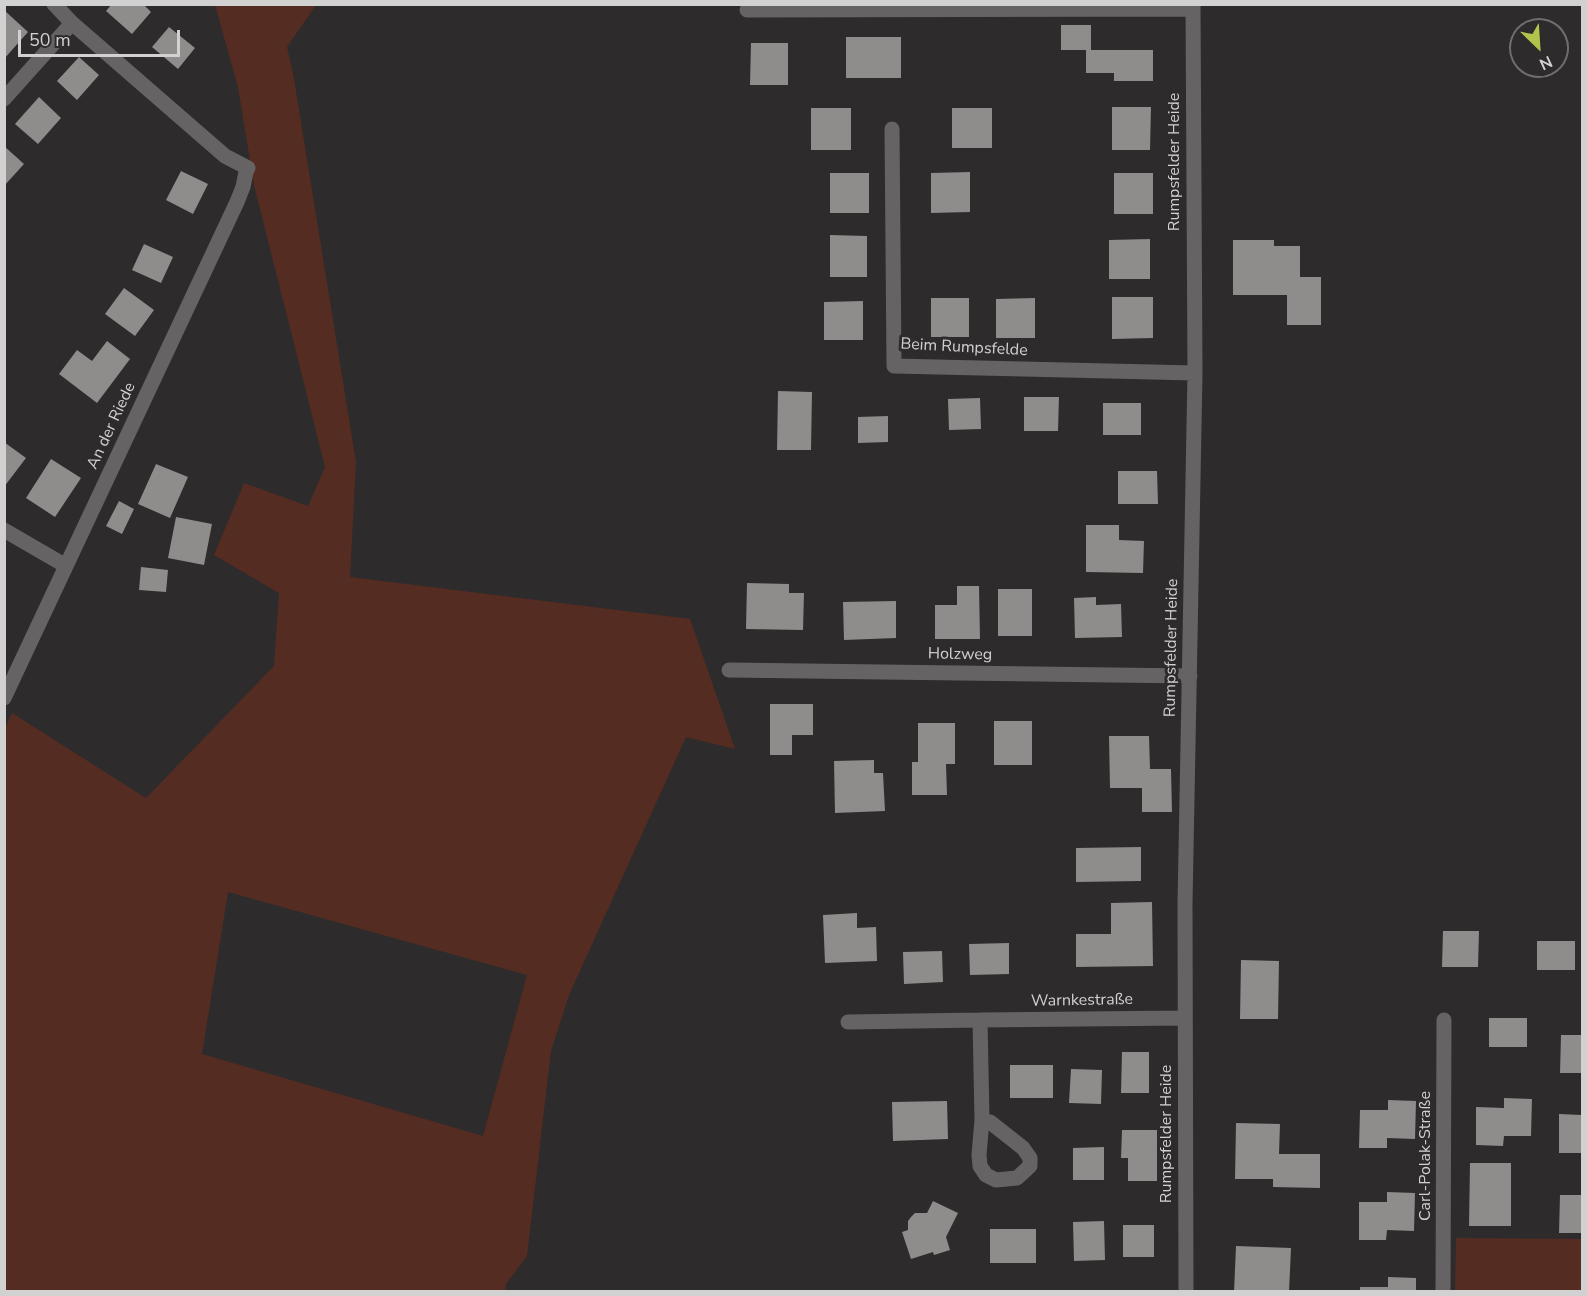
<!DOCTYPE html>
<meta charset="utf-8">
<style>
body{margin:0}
#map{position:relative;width:1587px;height:1296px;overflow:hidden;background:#2e2b2c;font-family:"Nunito Sans",sans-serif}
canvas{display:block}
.frame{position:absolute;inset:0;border:6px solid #d2d1d2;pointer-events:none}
.north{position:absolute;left:1509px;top:18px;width:60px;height:60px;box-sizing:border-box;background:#2e2b2c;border:2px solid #706d6e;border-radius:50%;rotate:155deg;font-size:16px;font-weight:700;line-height:24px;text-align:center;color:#d2d1d2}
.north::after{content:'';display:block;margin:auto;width:21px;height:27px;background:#b2c34c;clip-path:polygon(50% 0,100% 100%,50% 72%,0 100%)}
.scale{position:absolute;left:18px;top:30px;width:162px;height:27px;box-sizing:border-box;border:3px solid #d2d1d2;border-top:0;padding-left:8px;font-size:18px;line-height:21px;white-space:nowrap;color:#d2d1d2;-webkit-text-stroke:4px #2e2b2c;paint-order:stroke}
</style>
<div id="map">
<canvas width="1587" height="1296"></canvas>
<div class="frame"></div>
<div class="north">N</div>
<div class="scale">50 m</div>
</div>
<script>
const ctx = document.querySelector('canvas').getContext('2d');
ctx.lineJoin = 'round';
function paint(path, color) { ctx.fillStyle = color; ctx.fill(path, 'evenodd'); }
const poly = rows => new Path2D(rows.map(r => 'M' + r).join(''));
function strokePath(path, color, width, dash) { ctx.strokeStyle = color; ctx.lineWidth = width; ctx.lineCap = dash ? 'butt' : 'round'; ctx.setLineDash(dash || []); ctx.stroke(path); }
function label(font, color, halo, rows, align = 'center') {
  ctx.font = font + ' "Nunito Sans",sans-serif'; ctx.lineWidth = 6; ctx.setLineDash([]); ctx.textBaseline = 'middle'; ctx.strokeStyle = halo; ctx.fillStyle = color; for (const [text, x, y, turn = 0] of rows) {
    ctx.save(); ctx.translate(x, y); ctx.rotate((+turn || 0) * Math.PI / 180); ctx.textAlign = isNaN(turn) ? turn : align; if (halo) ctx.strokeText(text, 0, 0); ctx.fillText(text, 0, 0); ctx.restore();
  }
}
paint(poly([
 [215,5,316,5,287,47,293,73,356,462,350,577,690,619,735,749,686,737,569,995,551,1051,527,1256,506,1284,505,1291,5,1292,5,728,12,713,146,798,274,666,279,593,214,555,244,483,308,506,325,467,254,185,238,87],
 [228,892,527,975,483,1136,202,1054],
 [1456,1238,1582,1239,1582,1291,1455,1291]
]), '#552c21');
paint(poly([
 [112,4,143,4,151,12,132,34,106,11],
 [4,10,28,32,4,59],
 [1061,25,1091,25,1091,50,1153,50,1153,81,1114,81,1114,73,1086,73,1086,50,1061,50],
 [169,27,195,48,178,69,152,47],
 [846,37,901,37,901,78,846,78],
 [751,43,788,43,788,85,750,85],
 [79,57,99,75,77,100,57,81],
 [39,97,61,118,38,144,15,124],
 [1112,107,1151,107,1150,150,1112,150],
 [811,108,851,108,851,150,811,150],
 [952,108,992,108,992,148,952,148],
 [4,146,24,164,4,186],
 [181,171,208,184,193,214,166,200],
 [970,172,970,212,931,213,931,173],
 [830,173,869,173,869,213,830,213],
 [1114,173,1153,173,1153,214,1114,214],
 [830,235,867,236,867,277,830,277],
 [1150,239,1150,279,1109,279,1109,240],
 [1233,240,1274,240,1274,246,1300,246,1300,277,1321,277,1321,325,1287,325,1287,295,1233,295],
 [144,244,173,257,161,283,132,270],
 [124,288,154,310,135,336,105,314],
 [1112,297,1153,297,1153,338,1112,339],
 [931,298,969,298,969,337,931,337],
 [1035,298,1035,338,996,338,996,299],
 [863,301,863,340,824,340,824,302],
 [107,341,130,359,97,403,59,374,77,350,92,361],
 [778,391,812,392,811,450,777,450],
 [1024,397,1059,397,1058,431,1024,431],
 [980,398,981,429,949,430,948,399],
 [1103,403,1141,403,1141,435,1103,435],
 [888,416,888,442,858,443,858,417],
 [4,442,26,458,4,487],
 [51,459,81,478,55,517,26,498],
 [156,464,188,477,170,518,138,504],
 [1118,471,1157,471,1158,504,1118,504],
 [119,501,134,509,122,534,106,526],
 [176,517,212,524,204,565,168,558],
 [1086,525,1119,525,1119,540,1144,541,1143,573,1086,572],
 [141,567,168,570,166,592,139,590],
 [747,583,789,584,789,593,804,593,803,630,746,629],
 [957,586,979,586,980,639,935,639,935,605,957,605],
 [998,589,1032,589,1032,636,998,636],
 [1096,597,1096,605,1121,604,1122,637,1075,638,1074,598],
 [896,601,896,638,844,640,843,602],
 [770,704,813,704,813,735,792,735,792,755,770,755],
 [994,721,1032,721,1032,765,994,765],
 [918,723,955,723,955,764,946,764,947,795,912,795,912,762,918,762],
 [1109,736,1149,736,1150,769,1171,769,1172,812,1142,812,1142,788,1110,788],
 [874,760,874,773,883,773,885,811,835,813,834,761],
 [1141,847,1141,881,1076,882,1076,848],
 [1152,902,1153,966,1076,967,1076,934,1111,934,1111,903],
 [857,913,857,928,876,927,877,961,825,963,823,915],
 [1443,931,1479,931,1478,967,1442,967],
 [1537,941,1575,941,1575,970,1537,970],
 [1009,943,1009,974,970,975,969,944],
 [942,951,943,982,904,984,903,952],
 [1241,960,1279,961,1278,1019,1240,1019],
 [1489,1018,1527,1018,1527,1047,1489,1047],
 [1561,1035,1582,1035,1582,1073,1560,1073],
 [1122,1052,1149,1052,1149,1093,1121,1093],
 [1010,1065,1053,1065,1053,1098,1010,1098],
 [1071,1069,1102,1070,1101,1104,1069,1103],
 [1504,1098,1532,1099,1531,1136,1504,1136,1503,1146,1476,1145,1476,1107,1504,1108],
 [1388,1100,1416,1101,1415,1139,1387,1138,1387,1148,1359,1148,1360,1110,1388,1110],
 [947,1101,948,1139,893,1141,892,1102],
 [1559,1114,1582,1115,1582,1153,1559,1153],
 [1236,1123,1280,1124,1279,1154,1320,1154,1320,1188,1273,1187,1273,1179,1235,1179],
 [1122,1130,1157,1130,1157,1181,1128,1181,1128,1158,1121,1158],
 [1104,1147,1104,1180,1073,1180,1073,1148],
 [1470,1163,1511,1163,1511,1226,1469,1226],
 [1387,1192,1415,1193,1414,1231,1387,1230,1386,1240,1359,1240,1359,1202,1387,1202],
 [1560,1195,1582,1195,1582,1233,1559,1233],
 [933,1201,958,1213,946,1237,950,1250,934,1255,933,1252,911,1259,902,1232,908,1230,908,1221,911,1217,915,1213,927,1213],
 [1104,1221,1105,1260,1074,1261,1073,1222],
 [1123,1225,1154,1225,1154,1257,1123,1257],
 [990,1229,1036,1229,1036,1263,990,1263],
 [1236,1246,1291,1248,1289,1292,1234,1292],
 [1388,1277,1416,1278,1416,1292,1360,1292,1360,1287,1388,1287]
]), '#8f8c8c');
strokePath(poly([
 [747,10,1193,9],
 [4,99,72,23],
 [892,129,894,366,1195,373],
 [4,530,66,566],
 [729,670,1190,676],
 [4,698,237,202,243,187,246,172,248,168,225,156,72,23,54,4],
 [848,1022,980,1020],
 [982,1120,990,1122,1023,1148,1030,1158,1030,1166,1017,1178,996,1180,986,1175,980,1166,979,1155,982,1120,980,1020,1185,1018],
 [1186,1292,1185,904,1195,373,1193,4],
 [1443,1292,1444,1020]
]), '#666364', 15);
label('16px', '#d2d1d2', '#2e2b2c', [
 ["Rumpsfelder Heide",1175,162,-90],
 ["Beim Rumpsfelde",964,348,3],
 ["An der Riede",112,426,-65],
 ["Rumpsfelder Heide",1172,648,-89],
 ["Holzweg",960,655,1],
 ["Warnkestraße",1082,1001,-1],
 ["Rumpsfelder Heide",1167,1134,-90],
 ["Carl-Polak-Straße",1426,1156,-90]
]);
</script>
